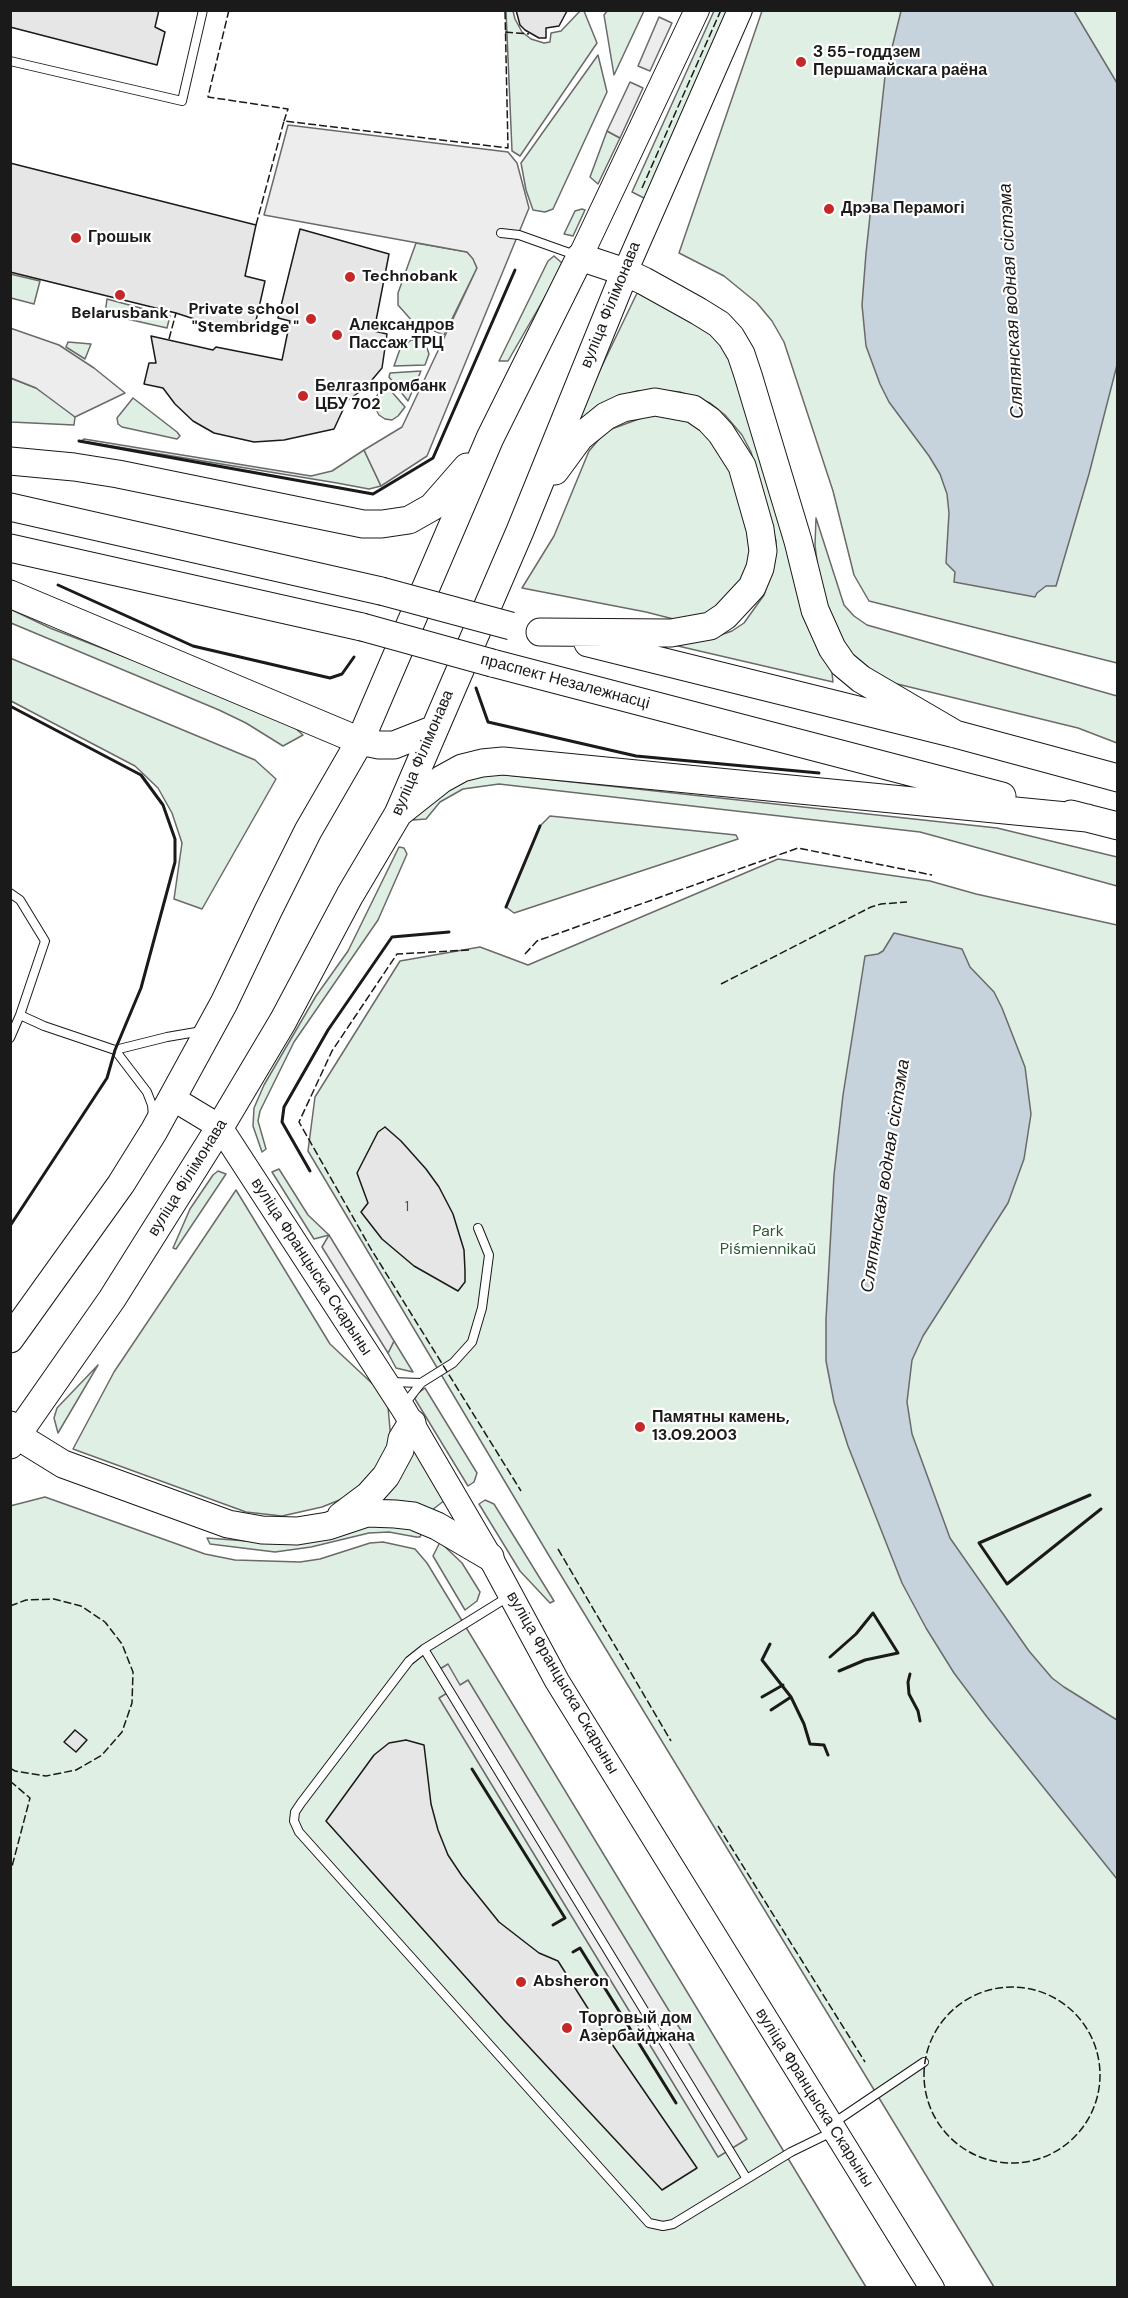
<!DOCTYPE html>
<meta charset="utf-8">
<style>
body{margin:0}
#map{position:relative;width:1128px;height:2298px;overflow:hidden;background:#fff;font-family:"DM Sans",sans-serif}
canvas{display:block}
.frame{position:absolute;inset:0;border:12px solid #1a1a1a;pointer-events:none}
</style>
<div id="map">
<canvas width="1128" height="2298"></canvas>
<div class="frame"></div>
</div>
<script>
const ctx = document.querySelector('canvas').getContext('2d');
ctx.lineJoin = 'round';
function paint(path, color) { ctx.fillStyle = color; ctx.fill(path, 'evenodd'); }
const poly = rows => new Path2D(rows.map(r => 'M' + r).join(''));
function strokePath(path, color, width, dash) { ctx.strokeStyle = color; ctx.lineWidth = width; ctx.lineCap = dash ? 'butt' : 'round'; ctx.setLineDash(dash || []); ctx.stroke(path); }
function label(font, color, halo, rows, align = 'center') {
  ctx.font = font + ' "DM Sans",sans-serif'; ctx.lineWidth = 4.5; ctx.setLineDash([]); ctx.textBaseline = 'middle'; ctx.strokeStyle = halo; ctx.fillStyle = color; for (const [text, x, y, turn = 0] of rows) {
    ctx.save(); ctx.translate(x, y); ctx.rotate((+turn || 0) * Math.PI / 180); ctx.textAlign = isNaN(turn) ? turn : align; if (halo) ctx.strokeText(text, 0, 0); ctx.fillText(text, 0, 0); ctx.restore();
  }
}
const green = poly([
 [608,10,644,11,614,75,604,15,608,10],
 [506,11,513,11,515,19,522,32,531,39,544,43,550,42,551,33,561,31,580,11,584,11,597,43,520,156,512,151,506,11],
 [714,11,728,11,646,199,632,192,714,11],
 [762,11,1117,11,1117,663,869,601,854,575,833,491,784,342,772,321,757,303,724,276,679,253,762,11],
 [598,55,607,92,553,209,545,212,533,210,526,190,521,163,598,55],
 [607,131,620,138,598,184,590,177,607,131],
 [582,209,585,210,573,236,564,234,575,211,582,209],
 [416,243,467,252,473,258,477,268,444,335,413,322,398,305,398,293,416,243],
 [554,256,562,263,557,276,508,361,499,361,548,261,554,256],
 [10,274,40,281,34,304,11,298,10,274],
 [639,289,724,337,831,664,833,682,665,643,715,637,732,631,744,623,764,595,775,561,776,541,751,452,742,435,725,415,710,403,680,392,658,390,637,391,618,397,574,424,639,289],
 [107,299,170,316,167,328,105,314,107,299],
 [411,340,418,340,427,348,429,354,425,365,394,366,400,349,411,340],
 [68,342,91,344,85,359,66,347,68,342],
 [421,371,408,401,389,377,390,373,421,371],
 [10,378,36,388,61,405,75,417,74,425,11,422,10,378],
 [385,384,405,407,398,416,392,420,385,419,379,415,374,406,376,397,385,384],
 [133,398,177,432,180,436,177,439,122,427,118,424,117,418,133,398],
 [666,414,699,423,732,464,752,543,752,558,734,594,702,616,681,621,646,612,522,588,554,536,589,451,606,431,647,416,666,414],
 [84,439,311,476,332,471,364,450,381,486,369,489,337,483,81,441,84,439],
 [816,518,844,605,854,616,867,625,1117,696,1117,743,1078,728,889,682,873,673,850,653,829,615,818,570,815,545,816,518],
 [10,609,50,628,244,703,295,728,303,735,283,746,246,723,219,710,11,623,10,609],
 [10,658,255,760,276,779,202,909,174,899,182,843,172,813,158,788,135,766,11,701,10,658],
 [489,773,997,828,1117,857,1117,886,920,832,499,784,463,789,440,802,426,819,413,820,429,796,440,786,489,773],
 [550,816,736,835,738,839,514,913,506,907,540,826,550,816],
 [399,847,404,848,407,854,378,920,294,1042,260,1111,258,1121,266,1149,262,1152,253,1126,254,1108,264,1085,316,996,348,951,399,847],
 [778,859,930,881,976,894,1117,925,1117,2287,994,2287,548,1554,308,1151,315,1097,400,961,480,947,528,965,778,859],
 [279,1169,308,1215,329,1235,314,1239,272,1172,279,1169],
 [218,1171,226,1174,176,1249,173,1248,190,1209,213,1175,218,1171],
 [236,1190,330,1344,377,1388,388,1407,391,1440,384,1465,347,1497,322,1507,282,1516,246,1512,73,1449,114,1372,236,1190],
 [394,1341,413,1372,396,1368,388,1353,394,1341],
 [98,1365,58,1433,54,1418,57,1408,98,1365],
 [425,1388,477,1473,474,1482,468,1486,415,1399,417,1394,425,1388],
 [412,1437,449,1497,432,1510,402,1501,380,1500,412,1437],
 [45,1497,205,1554,235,1560,300,1562,320,1559,370,1543,383,1542,415,1549,427,1563,866,2287,11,2288,10,1506,45,1497],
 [485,1500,494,1504,554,1601,550,1603,520,1571,479,1504,485,1500],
 [373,1525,401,1526,422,1532,420,1537,416,1537,389,1532,369,1533,311,1547,275,1552,210,1544,207,1538,273,1543,373,1525],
 [440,1542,462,1563,480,1592,477,1601,465,1610,433,1556,440,1542]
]);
paint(green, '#e0efe3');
strokePath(green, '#6a6a6a', 1.5);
const parking = poly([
 [659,17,672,23,650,71,638,66,659,17],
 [630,82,643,88,620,138,607,131,630,82],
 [288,125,508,152,517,163,529,208,427,456,381,486,364,450,402,427,477,268,473,259,467,252,264,215,288,125],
 [10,328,59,345,94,368,125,393,75,417,36,388,11,378,10,328],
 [329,1235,394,1341,388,1353,322,1247,329,1235],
 [448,1664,460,1685,468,1680,747,2139,718,2157,439,1698,452,1690,440,1669,448,1664]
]);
paint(parking, '#ededed');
strokePath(parking, '#6a6a6a', 1.5);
const water = poly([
 [901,11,1074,11,1117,83,1117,365,1089,474,1056,586,1046,586,1037,593,1035,597,954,582,955,572,946,563,949,513,947,494,940,474,929,456,889,402,880,384,866,346,862,305,866,253,885,76,901,11],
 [894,933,962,949,970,967,994,992,1002,1008,1025,1067,1031,1114,1024,1159,1008,1203,923,1336,912,1360,907,1402,912,1434,950,1538,1029,1651,1052,1678,1064,1687,1117,1720,1117,1879,987,1717,954,1673,926,1628,902,1583,848,1446,834,1402,826,1361,826,1319,834,1175,843,1095,865,956,878,954,883,951,894,933]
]);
paint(water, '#c6d2dc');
strokePath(water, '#6a6a6a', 1.5);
const building = poly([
 [10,10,159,10,155,27,165,32,157,65,10,27,10,10],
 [516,10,567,10,567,11,559,26,546,28,546,38,539,38,525,30,520,25,516,10],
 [10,163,256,225,245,276,265,281,255,325,238,321,234,332,176,313,10,272,10,163],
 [300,229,389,254,374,331,387,334,382,368,366,387,347,401,334,429,284,440,254,442,214,433,193,421,175,404,163,388,144,384,149,363,156,363,151,336,213,350,216,347,282,360,290,321,278,318,300,229],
 [385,1127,401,1141,426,1169,439,1187,453,1214,464,1250,465,1271,465,1282,458,1291,414,1266,382,1239,361,1212,368,1203,357,1173,378,1132,385,1127],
 [75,1730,87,1740,76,1752,64,1742,75,1730],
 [406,1740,424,1745,431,1804,438,1830,448,1855,462,1876,499,1922,539,1953,558,1961,594,2018,697,2168,662,2190,504,2020,326,1821,374,1755,389,1743,406,1740]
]);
paint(building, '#e6e6e6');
strokePath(building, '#1a1a1a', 1.5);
const lane = poly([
 [10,61,182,101,203,10],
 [501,233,519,235,578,256],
 [10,893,20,900,45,941,20,1015,44,1026,115,1050,147,1092,152,1105,153,1116],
 [10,1038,20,1015],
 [115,1050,167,1037,202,1031],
 [391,1382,421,1383],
 [404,1405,421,1383,453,1363,472,1342,482,1308,489,1255,478,1228],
 [508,1597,424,1649,747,2179],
 [424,1649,409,1661,301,1803,295,1812,294,1821,299,1832,649,2223,663,2226,673,2224,791,2152,832,2132],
 [832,2124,924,2062]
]);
const secondary = poly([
 [580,257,697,10],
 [625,272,740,10],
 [172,1098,220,1127,404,1410,490,1557,557,1681,932,2288]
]);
const primary = poly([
 [10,461,74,467,118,474,363,524,382,524,409,520,432,507,467,467],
 [10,507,381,591],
 [10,548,362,627],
 [10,594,360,741,379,745,394,745,432,730],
 [540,632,671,633,710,626,725,616,752,587,760,568,763,551,760,529,742,466,721,433,709,420,693,409,655,402,623,408,606,416,580,437,555,471],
 [588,643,955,734,1118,778],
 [492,663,1002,796],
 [399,813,442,779,462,768,482,763,503,761,1087,818],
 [1071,814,1118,826],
 [10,1339,121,1184,154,1131,224,1003,268,911,308,831,360,741,490,438,580,257,625,272,644,281,698,311,719,324,731,337,741,354,748,375,798,541,815,610,832,648,843,664,861,679,955,734],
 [10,1425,29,1443,63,1464,228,1524,262,1530,297,1531,328,1526,367,1513,395,1514,413,1516,437,1526,490,1557],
 [10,1445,112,1299,220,1127,283,1021,350,895,398,814,520,531,625,272],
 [341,1516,369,1495,386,1476,400,1450,402,1439,412,1423]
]);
strokePath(lane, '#1a1a1a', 10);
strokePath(secondary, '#1a1a1a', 26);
strokePath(primary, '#1a1a1a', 29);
strokePath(lane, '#fff', 8);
strokePath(secondary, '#fff', 24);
strokePath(primary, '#fff', 27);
const primaryBridge = poly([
 [381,591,511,626],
 [362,627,492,663]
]);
strokePath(primaryBridge, '#1a1a1a', 29, []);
strokePath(primaryBridge, '#fff', 27);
strokePath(poly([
 [229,10,208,97,288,109,284,121],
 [505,32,529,34],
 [642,188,721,10],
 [256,225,284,121,508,148,505,10],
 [169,339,176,313],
 [469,950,397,954,332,1051,299,1122,371,1249,521,1491],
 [525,954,537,941,798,848,932,875],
 [721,984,871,907,881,904,907,902],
 [558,1549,671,1741],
 [10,1606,26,1600,54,1599,81,1606,105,1622,122,1644,133,1672,132,1703,122,1732,102,1755,76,1770,46,1776,15,1771,10,1768],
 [10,1781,30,1798,10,1874],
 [718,1826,865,2062],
 '924 2075a88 88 0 1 1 176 0a88 88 0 1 1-176 0Z'
]), '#1a1a1a', 1.5, [8, 3]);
strokePath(poly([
 [79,441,373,494,433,458,515,270],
 [58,585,193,646,330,678,342,674,354,657],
 [476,688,488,722,636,756,819,773],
 [10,706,141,775,163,805,175,839,175,862,141,988,115,1050,107,1078,10,1226],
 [506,907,540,826],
 [310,1171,282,1122,284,1107,328,1030,392,937,449,932],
 [1090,1495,979,1543,1007,1584,1101,1509],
 [770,1644,762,1660,791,1697,804,1724,810,1744,824,1745,828,1755],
 [830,1657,856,1634,873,1613,898,1653,865,1660,839,1671],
 [910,1674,908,1682,909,1694,918,1711,920,1721],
 [762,1697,783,1685],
 [771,1710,791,1697],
 [472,1769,565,1918,553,1925],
 [573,1952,580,1948,676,2103]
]), '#1a1a1a', 3);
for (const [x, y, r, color] of [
 [801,62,6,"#c62828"],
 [829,209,6,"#c62828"],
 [76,238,6,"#c62828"],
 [350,277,6,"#c62828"],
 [120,295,6,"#c62828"],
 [311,319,6,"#c62828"],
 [337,335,6,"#c62828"],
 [303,396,6,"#c62828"],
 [640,1427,6,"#c62828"],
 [521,1982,6,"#c62828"],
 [567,2028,6,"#c62828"]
]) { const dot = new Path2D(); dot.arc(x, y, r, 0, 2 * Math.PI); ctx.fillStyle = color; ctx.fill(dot); strokePath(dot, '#fff', 2); }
label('14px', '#4d4d4d', null, [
 ["1",407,1207]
]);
label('bold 16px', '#1a1a1a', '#fff', [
 ["З 55-годдзем",813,53],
 ["Першамайскага раёна",813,71],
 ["Дрэва Перамогі",841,209],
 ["Грошык",88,238],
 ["Technobank",362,277],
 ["Private school",299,310,"right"],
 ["\"Stembridge \"",299,328,"right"],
 ["Belarusbank",120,314,"center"],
 ["Александров",349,326],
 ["Пассаж ТРЦ",349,344],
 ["Белгазпромбанк",315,387],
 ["ЦБУ 702",315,405],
 ["Памятны камень,",652,1418],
 ["13.09.2003",652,1436],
 ["Absheron",533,1982],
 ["Торговый дом",579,2019],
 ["Азербайджана",579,2037]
], 'left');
label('16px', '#1a1a1a', '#fff', [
 ["вуліца Філімонава",611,305,-68],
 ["праспект Незалежнасці",565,682,15],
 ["вуліца Філімонава",423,753,-67],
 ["вуліца Філімонава",188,1178,-58],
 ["вуліца Францыска Скарыны",311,1267,57],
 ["вуліца Францыска Скарыны",562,1683,60],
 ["вуліца Францыска Скарыны",814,2098,58]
]);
label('16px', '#2b5a34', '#fff', [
 ["Park",768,1232],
 ["Piśmiennikaŭ",768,1250]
]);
label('italic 18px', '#1a1a1a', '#fff', [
 ["Сляпянская водная сістэма",1012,301,-93],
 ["Сляпянская водная сістэма",886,1176,-81]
]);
</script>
